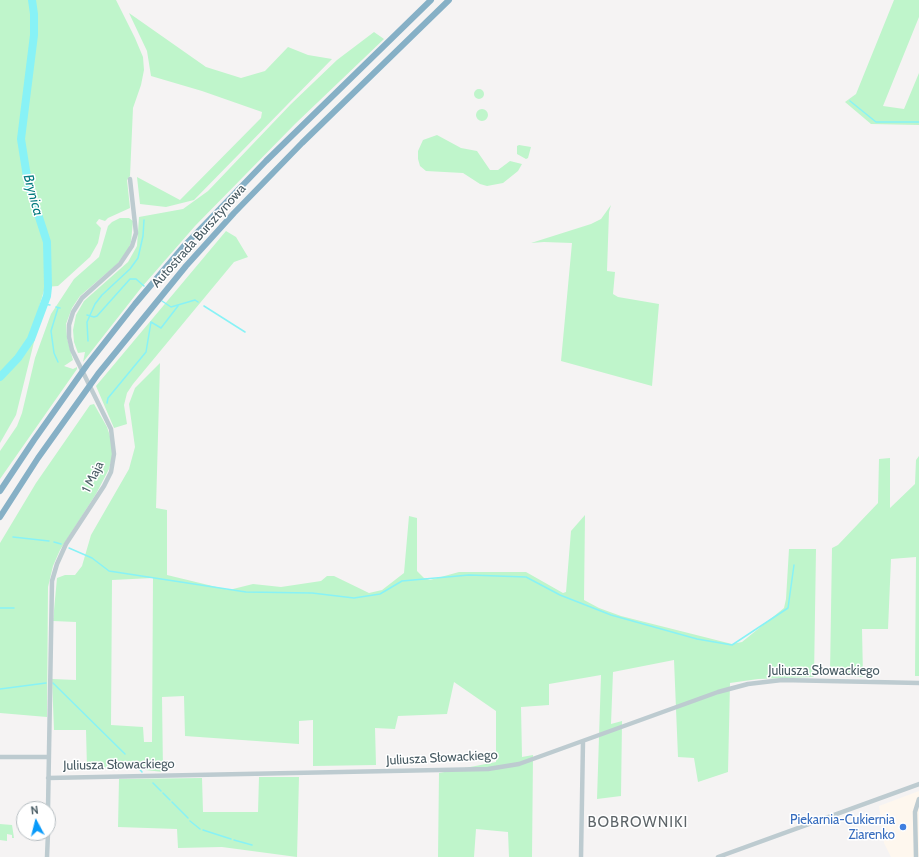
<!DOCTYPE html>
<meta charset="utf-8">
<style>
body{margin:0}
#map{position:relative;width:919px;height:857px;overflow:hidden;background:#f5f3f3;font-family:Cabin,sans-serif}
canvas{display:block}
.north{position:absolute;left:16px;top:801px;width:40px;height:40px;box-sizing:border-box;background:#fff;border:1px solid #b6bdc1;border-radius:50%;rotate:353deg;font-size:11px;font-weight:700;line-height:16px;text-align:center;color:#485b63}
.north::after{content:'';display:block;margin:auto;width:14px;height:18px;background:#089afa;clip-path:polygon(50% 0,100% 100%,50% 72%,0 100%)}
</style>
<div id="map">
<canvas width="919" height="857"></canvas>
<div class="north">N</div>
</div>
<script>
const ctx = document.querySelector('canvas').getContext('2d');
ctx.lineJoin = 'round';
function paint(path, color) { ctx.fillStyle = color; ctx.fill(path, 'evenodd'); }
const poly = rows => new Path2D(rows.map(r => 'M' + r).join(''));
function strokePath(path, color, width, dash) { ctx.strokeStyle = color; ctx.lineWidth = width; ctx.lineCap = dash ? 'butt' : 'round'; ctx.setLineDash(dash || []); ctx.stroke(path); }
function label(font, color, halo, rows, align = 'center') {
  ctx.font = font + ' Cabin,sans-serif'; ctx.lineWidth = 3; ctx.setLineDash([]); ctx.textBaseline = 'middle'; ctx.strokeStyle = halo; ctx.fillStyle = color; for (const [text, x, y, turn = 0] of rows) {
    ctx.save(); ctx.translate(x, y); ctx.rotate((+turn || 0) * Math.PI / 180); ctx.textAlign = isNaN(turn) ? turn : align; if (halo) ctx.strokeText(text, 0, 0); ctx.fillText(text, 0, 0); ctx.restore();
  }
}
paint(poly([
 [919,791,919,857,891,857,884,843,879,806]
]), '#fef7ee');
paint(poly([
 [0,0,116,0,135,38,143,57,144,70,141,85,133,108,130,176,127,180,130,208,108,218,105,221,99,219,96,223,101,228,98,243,90,257,58,286,45,287,30,338,0,375],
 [894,0,919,0,919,17,883,106,904,109,919,73,919,125,871,124,845,102,856,94],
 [129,13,206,67,241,78,265,71,288,47,308,55,332,59,194,200,166,207,140,204,137,177,180,200,261,118,262,112,202,91,151,76,147,51],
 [374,32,384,39,295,124,195,226,141,288,83,362,85,352,78,353,74,342,73,330,76,315,84,301,128,262,137,246,139,217,183,209,208,191,291,104,337,60],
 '474 94a5 5 0 1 1 10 0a5 5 0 1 1-10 0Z',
 '476 115a6 6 0 1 1 12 0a6 6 0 1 1-12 0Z',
 [437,135,461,148,477,151,490,170,498,170,510,161,522,164,518,171,503,183,487,186,480,184,463,173,426,171,420,166,418,159,418,151,423,140],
 [519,145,531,147,528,158,526,159,517,154,517,146],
 [611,205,609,212,607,271,615,272,613,294,618,297,659,304,652,386,561,361,572,243,544,242,531,243,591,224,601,219],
 [120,218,129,218,133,221,131,242,127,253,116,265,80,296,72,308,66,324,67,338,73,360,64,366,73,369,77,367,77,369,0,479,0,451,17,426,22,413,35,358,51,314,74,279,99,257,108,226,112,222],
 [226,231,236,237,248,257,234,262,133,384,127,393,124,405,127,424,114,428,96,386],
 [35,338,16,415,0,443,0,379,7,373],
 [160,363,156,508,167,510,167,575,229,590,253,584,281,587,321,581,327,576,334,576,369,593,382,590,404,573,409,516,417,518,417,571,424,578,430,580,459,572,526,572,563,593,566,592,571,531,585,515,584,600,599,608,621,616,732,644,742,642,784,608,786,599,789,549,816,549,814,677,758,679,730,683,728,772,698,782,694,758,678,757,674,660,613,672,611,724,622,721,621,796,597,799,601,675,549,684,549,705,521,707,522,757,533,755,532,857,509,857,508,832,476,829,474,857,438,857,439,773,496,762,496,711,454,682,447,714,398,716,395,729,375,728,376,765,313,766,313,720,299,721,299,744,185,736,184,696,162,697,163,772,119,767,87,768,86,730,54,730,52,679,76,680,76,622,53,621,57,578,65,575,75,575,82,566,91,535,129,469,135,447,129,404,135,388],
 [153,578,152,742,144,742,143,727,111,725,112,580],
 [94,404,107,427,111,439,113,455,109,469,96,494,60,550,53,566,48,587,47,717,0,713,0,543,36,483,90,405],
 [919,456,919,676,915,676,916,557,891,559,888,629,862,629,863,677,830,674,832,548,838,545,878,503,879,459,890,458,890,508,915,484,916,460],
 [259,777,299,777,297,857,222,847,178,848,177,829,118,827,119,779,202,778,203,812,258,812],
 [0,824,12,825,14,838,12,838,12,835,7,834,7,841,0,840]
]), '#bff5cb');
strokePath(poly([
 [850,101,876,122,919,122],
 [162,301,171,307,195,300,198,302],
 [44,304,50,305],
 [204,306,245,332],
 [56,307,60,308],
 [58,308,51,331,54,353,58,362],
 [87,315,94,317,97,316,130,279,136,279,144,286],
 [88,341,87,322,95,304,102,295,130,269,138,258,143,236,144,220],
 [107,403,108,398,146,352,151,322,161,328,178,306],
 [13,537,49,541],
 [54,542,61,544],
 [69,548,92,558,109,571,246,592,312,593,354,598,380,594,402,581,469,575,526,577,560,595,611,615,697,639,732,645,788,608,794,565],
 [0,608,14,608],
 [53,683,125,754],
 [0,689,46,683],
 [135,764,142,772],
 [153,783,161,791],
 [163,793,170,800],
 [172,802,188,818],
 [190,821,200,829],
 [203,830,231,839],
 [234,840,252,845]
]), '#88f2f6', 1.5);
strokePath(poly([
 [0,377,18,358,31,339,47,296,48,287,47,242,28,183,21,139,34,35,34,14,32,0]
]), '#88f2f6', 8);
strokePath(poly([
 [0,757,49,757],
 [48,778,488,769,519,764,718,692,748,684,782,680,919,683],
 [48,809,52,581,57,564,66,544,104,486,111,472,114,454,111,429,72,350,69,337,69,325,73,312,82,298,120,264,132,246,136,233,130,179],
 [47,857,48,833],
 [581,857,583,741],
 [718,857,919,784],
 [916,857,915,812,919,799]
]), '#bdcbd0', 4.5);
strokePath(poly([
 [0,491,34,440,87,365,135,304,184,246,266,161,431,0],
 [0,517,38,458,98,374,186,266,234,213,302,143,449,0]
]), '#86b0c6', 6);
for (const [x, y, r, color] of [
 [903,827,4,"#3f7fe0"]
]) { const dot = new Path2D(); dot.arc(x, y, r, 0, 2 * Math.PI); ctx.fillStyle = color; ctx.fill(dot); strokePath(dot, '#fff', 1.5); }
label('13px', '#485b63', '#fff', [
 ["Autostrada Bursztynowa",199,236,-48],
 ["1 Maja",93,477,-64],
 ["Juliusza Słowackiego",824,671],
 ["Juliusza Słowackiego",442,758,-3],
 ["Juliusza Słowackiego",119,765,-1]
]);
label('13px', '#366cbe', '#fff', [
 ["Piekarnia-Cukiernia",895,820],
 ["Ziarenko",895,835]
], 'right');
label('italic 14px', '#067c81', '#fff', [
 ["Brynica",33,195,75]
]);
ctx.letterSpacing = '1px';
label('15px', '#5e6569', '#fff', [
 ["BOBROWNIKI",638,823]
]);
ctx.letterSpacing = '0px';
</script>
